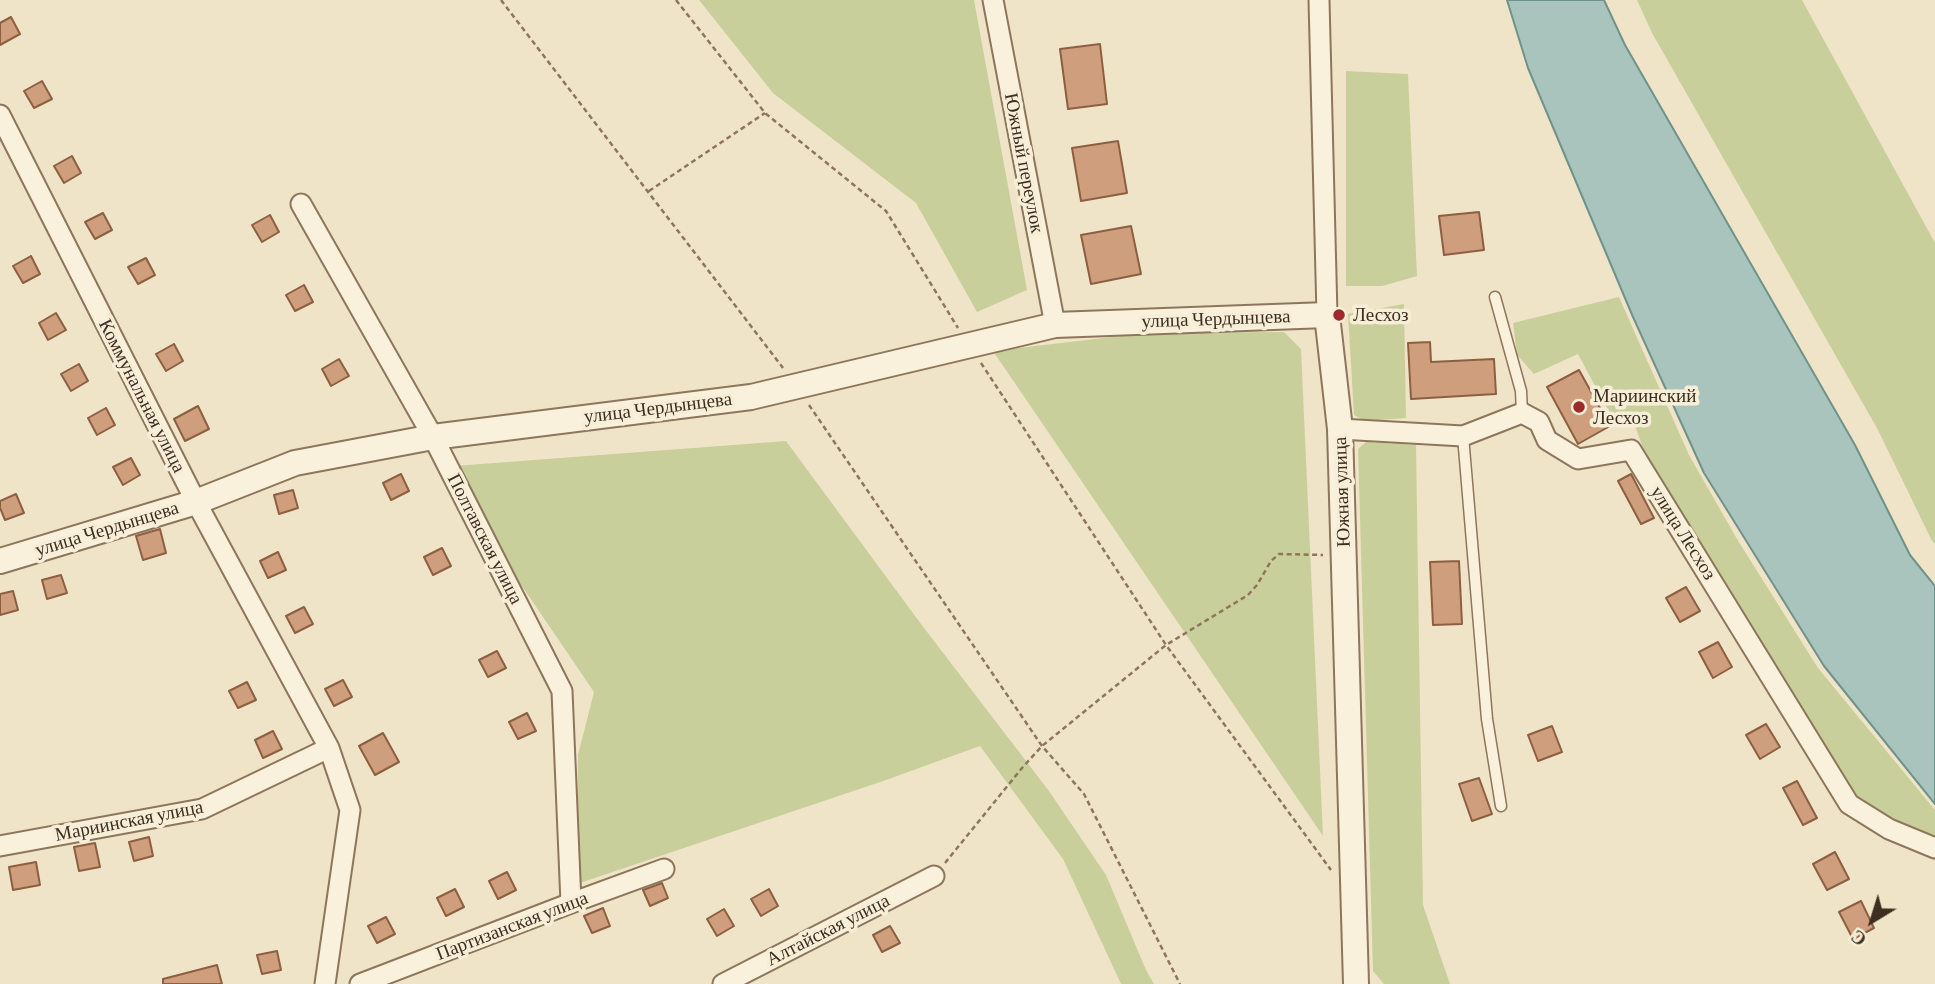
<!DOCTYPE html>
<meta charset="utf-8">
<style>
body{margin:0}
#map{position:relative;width:1935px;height:984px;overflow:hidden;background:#f0e4c8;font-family:"Crimson Pro",serif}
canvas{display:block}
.north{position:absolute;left:1837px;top:886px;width:70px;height:70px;-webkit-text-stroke:5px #f7eed8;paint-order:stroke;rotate:218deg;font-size:19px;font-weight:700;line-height:28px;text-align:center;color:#3d2e20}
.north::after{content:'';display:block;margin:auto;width:24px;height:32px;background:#3d2e20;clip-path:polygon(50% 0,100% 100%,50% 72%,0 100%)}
</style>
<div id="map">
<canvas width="1935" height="984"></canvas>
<div class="north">С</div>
</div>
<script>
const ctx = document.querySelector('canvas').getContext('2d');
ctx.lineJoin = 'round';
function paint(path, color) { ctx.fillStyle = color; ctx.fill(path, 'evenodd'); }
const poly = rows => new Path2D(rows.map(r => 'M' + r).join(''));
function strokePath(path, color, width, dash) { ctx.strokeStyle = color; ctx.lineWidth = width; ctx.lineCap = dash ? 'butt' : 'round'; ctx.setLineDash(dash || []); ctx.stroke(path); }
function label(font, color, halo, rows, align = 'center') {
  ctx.font = font + ' "Crimson Pro",serif'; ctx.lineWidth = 7; ctx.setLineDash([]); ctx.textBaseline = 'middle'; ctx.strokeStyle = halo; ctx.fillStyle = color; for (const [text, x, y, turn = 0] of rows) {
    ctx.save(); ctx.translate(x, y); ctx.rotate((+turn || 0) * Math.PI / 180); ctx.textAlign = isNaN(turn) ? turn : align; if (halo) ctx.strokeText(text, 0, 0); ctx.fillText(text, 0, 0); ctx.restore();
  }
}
paint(poly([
 [699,0,974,0,1027,290,977,312,916,203,773,93],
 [1637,0,1802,0,1935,243,1935,544,1931,539,1878,430,1652,33],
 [1346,71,1408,74,1417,276,1382,286,1346,286],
 [1619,297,1689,455,1737,539,1818,668,1935,810,1935,836,1892,818,1850,791,1644,451,1634,423,1616,425,1578,354,1534,374,1517,355,1513,323],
 [1404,304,1406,418,1365,421,1354,415,1348,314],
 [1284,332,1301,349,1323,836,993,351,1146,333],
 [786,441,921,624,1049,791,1106,875,1146,970,1154,984,1121,984,1063,859,980,746,886,780,577,884,578,755,594,692,441,467],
 [1366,442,1416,445,1423,905,1450,984,1384,984,1373,971,1358,449]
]), '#c9cf9b');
const water = poly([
 [1507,0,1604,0,1625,45,1855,445,1910,555,1935,586,1935,804,1824,666,1704,473,1633,317,1528,68,1507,0]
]);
paint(water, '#a9c4bc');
strokePath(water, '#6f938a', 2);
const building = poly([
 [11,17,20,34,0,45,0,23,11,17],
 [1100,44,1107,104,1068,109,1060,49,1100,44],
 [42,81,52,99,34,108,24,91,42,81],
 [1118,141,1127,193,1081,201,1072,148,1118,141],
 [72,156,81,173,64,183,54,166,72,156],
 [1479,212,1484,250,1444,255,1439,216,1479,212],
 [103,213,112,230,95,239,85,222,103,213],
 [270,215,279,232,262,242,252,225,270,215],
 [1131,226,1141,274,1091,284,1081,235,1131,226],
 [31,256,40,274,23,283,13,266,31,256],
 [146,258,155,275,138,284,128,267,146,258],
 [304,285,313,302,295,311,286,295,304,285],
 [56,313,66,330,48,340,39,323,56,313],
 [1430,342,1431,362,1494,359,1496,394,1411,399,1408,343,1430,342],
 [174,344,183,361,166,371,156,354,174,344],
 [339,359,349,376,331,386,322,369,339,359],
 [79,364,88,381,71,391,61,374,79,364],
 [1579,370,1610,426,1578,444,1547,387,1579,370],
 [198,406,209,429,185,441,174,419,198,406],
 [106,408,115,425,97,435,88,418,106,408],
 [131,458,140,475,123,485,113,467,131,458],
 [401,474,409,491,391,500,383,483,401,474],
 [1631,474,1654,518,1641,524,1618,481,1631,474],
 [293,490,298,508,279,514,274,495,293,490],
 [16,494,24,513,5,520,0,508,0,501,16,494],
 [160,529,166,553,143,560,136,536,160,529],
 [442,548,451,566,433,575,424,557,442,548],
 [278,552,286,570,268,578,260,561,278,552],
 [1459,561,1462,624,1433,625,1430,562,1459,561],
 [61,575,67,593,47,599,42,580,61,575],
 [1686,587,1700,611,1680,622,1666,598,1686,587],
 [13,591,18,610,0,615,0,594,13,591],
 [304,607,313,624,295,633,286,616,304,607],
 [1718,642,1732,667,1713,678,1699,652,1718,642],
 [497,651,506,668,488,677,479,660,497,651],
 [343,680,352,697,334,706,325,689,343,680],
 [247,682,256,700,238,708,229,691,247,682],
 [527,713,536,731,518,739,509,722,527,713],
 [1766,724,1780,747,1760,759,1746,735,1766,724],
 [1552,726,1562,752,1538,761,1528,735,1552,726],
 [273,731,282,749,263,758,255,740,273,731],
 [383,733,399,762,375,775,359,746,383,733],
 [1479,778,1492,814,1472,821,1459,784,1479,778],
 [1797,781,1817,818,1803,825,1783,788,1797,781],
 [149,837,153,856,134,861,129,842,149,837],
 [95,843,100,867,79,871,74,847,95,843],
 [1835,852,1849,879,1827,890,1813,864,1835,852],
 [36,862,40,885,13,890,9,867,36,862],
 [507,872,516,890,498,899,489,881,507,872],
 [662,883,668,898,650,906,643,890,662,883],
 [455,889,464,907,446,916,437,898,455,889],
 [769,889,778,906,761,916,751,899,769,889],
 [1861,901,1874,928,1853,939,1839,912,1861,901],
 [603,908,610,926,592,933,584,916,603,908],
 [724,909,734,926,717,936,707,919,724,909],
 [386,917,395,934,377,943,368,926,386,917],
 [890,926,900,943,882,952,873,935,890,926],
 [277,951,281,970,262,974,257,955,277,951],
 [217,965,222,984,163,984,163,979,217,965]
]);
paint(building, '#cf9f7d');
strokePath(building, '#8d5f41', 2);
const service = poly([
 [1495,297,1521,391,1522,413],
 [1463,436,1487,719,1501,806]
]);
const minor = poly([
 [993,0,1055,325],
 [1319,0,1327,315],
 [0,115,196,502,329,748,350,810,325,984],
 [301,204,433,437,562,691,571,903],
 [1340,429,1463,436,1522,413,1539,422,1547,440,1578,459,1631,450,1849,804,1889,829,1935,848],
 [0,846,202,809,329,748],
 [360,984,571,903,664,869],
 [723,984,934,876]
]);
const tertiary = poly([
 [0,561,196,502,295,463,433,437,751,397,1055,325,1327,315,1340,429,1356,984]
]);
strokePath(service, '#8d765c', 13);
strokePath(minor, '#8d765c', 23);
strokePath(tertiary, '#8d765c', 28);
strokePath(poly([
 [501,0,783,368],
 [676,0,765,113,886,211,958,328],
 [649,191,765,113],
 [981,363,1166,645,1331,870],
 [809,405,1042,746,1084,794,1180,984],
 [945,863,1022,768,1042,746,1166,645,1248,595,1257,585,1271,561,1279,554,1323,555]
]), '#8d765c', 2.5, [5, 3.5]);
strokePath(service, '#faf1dc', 10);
strokePath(minor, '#faf1dc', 19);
strokePath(tertiary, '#faf1dc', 24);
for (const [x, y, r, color] of [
 [1339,315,7,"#9e2a2b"],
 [1579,407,7,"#9e2a2b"]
]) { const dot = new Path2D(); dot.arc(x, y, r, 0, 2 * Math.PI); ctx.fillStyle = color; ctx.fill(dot); strokePath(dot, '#f7eed8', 2.5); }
label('19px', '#3d2e20', '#f7eed8', [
 ["Южный переулок",1024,163,79],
 ["улица Чердынцева",1216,319,-2],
 ["Коммунальная улица",142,396,63],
 ["улица Чердынцева",658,408,-7],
 ["Южная улица",1342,492,-92],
 ["улица Чердынцева",107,529,-17],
 ["улица Лесхоз",1683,533,58],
 ["Полтавская улица",485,539,63],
 ["Мариинская улица",129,821,-11],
 ["Партизанская улица",512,926,-21],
 ["Алтайская улица",828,930,-27]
]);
label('19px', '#3d2e20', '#f7eed8', [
 ["Лесхоз",1353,315],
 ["Мариинский",1593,396],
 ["Лесхоз",1593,418]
], 'left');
</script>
